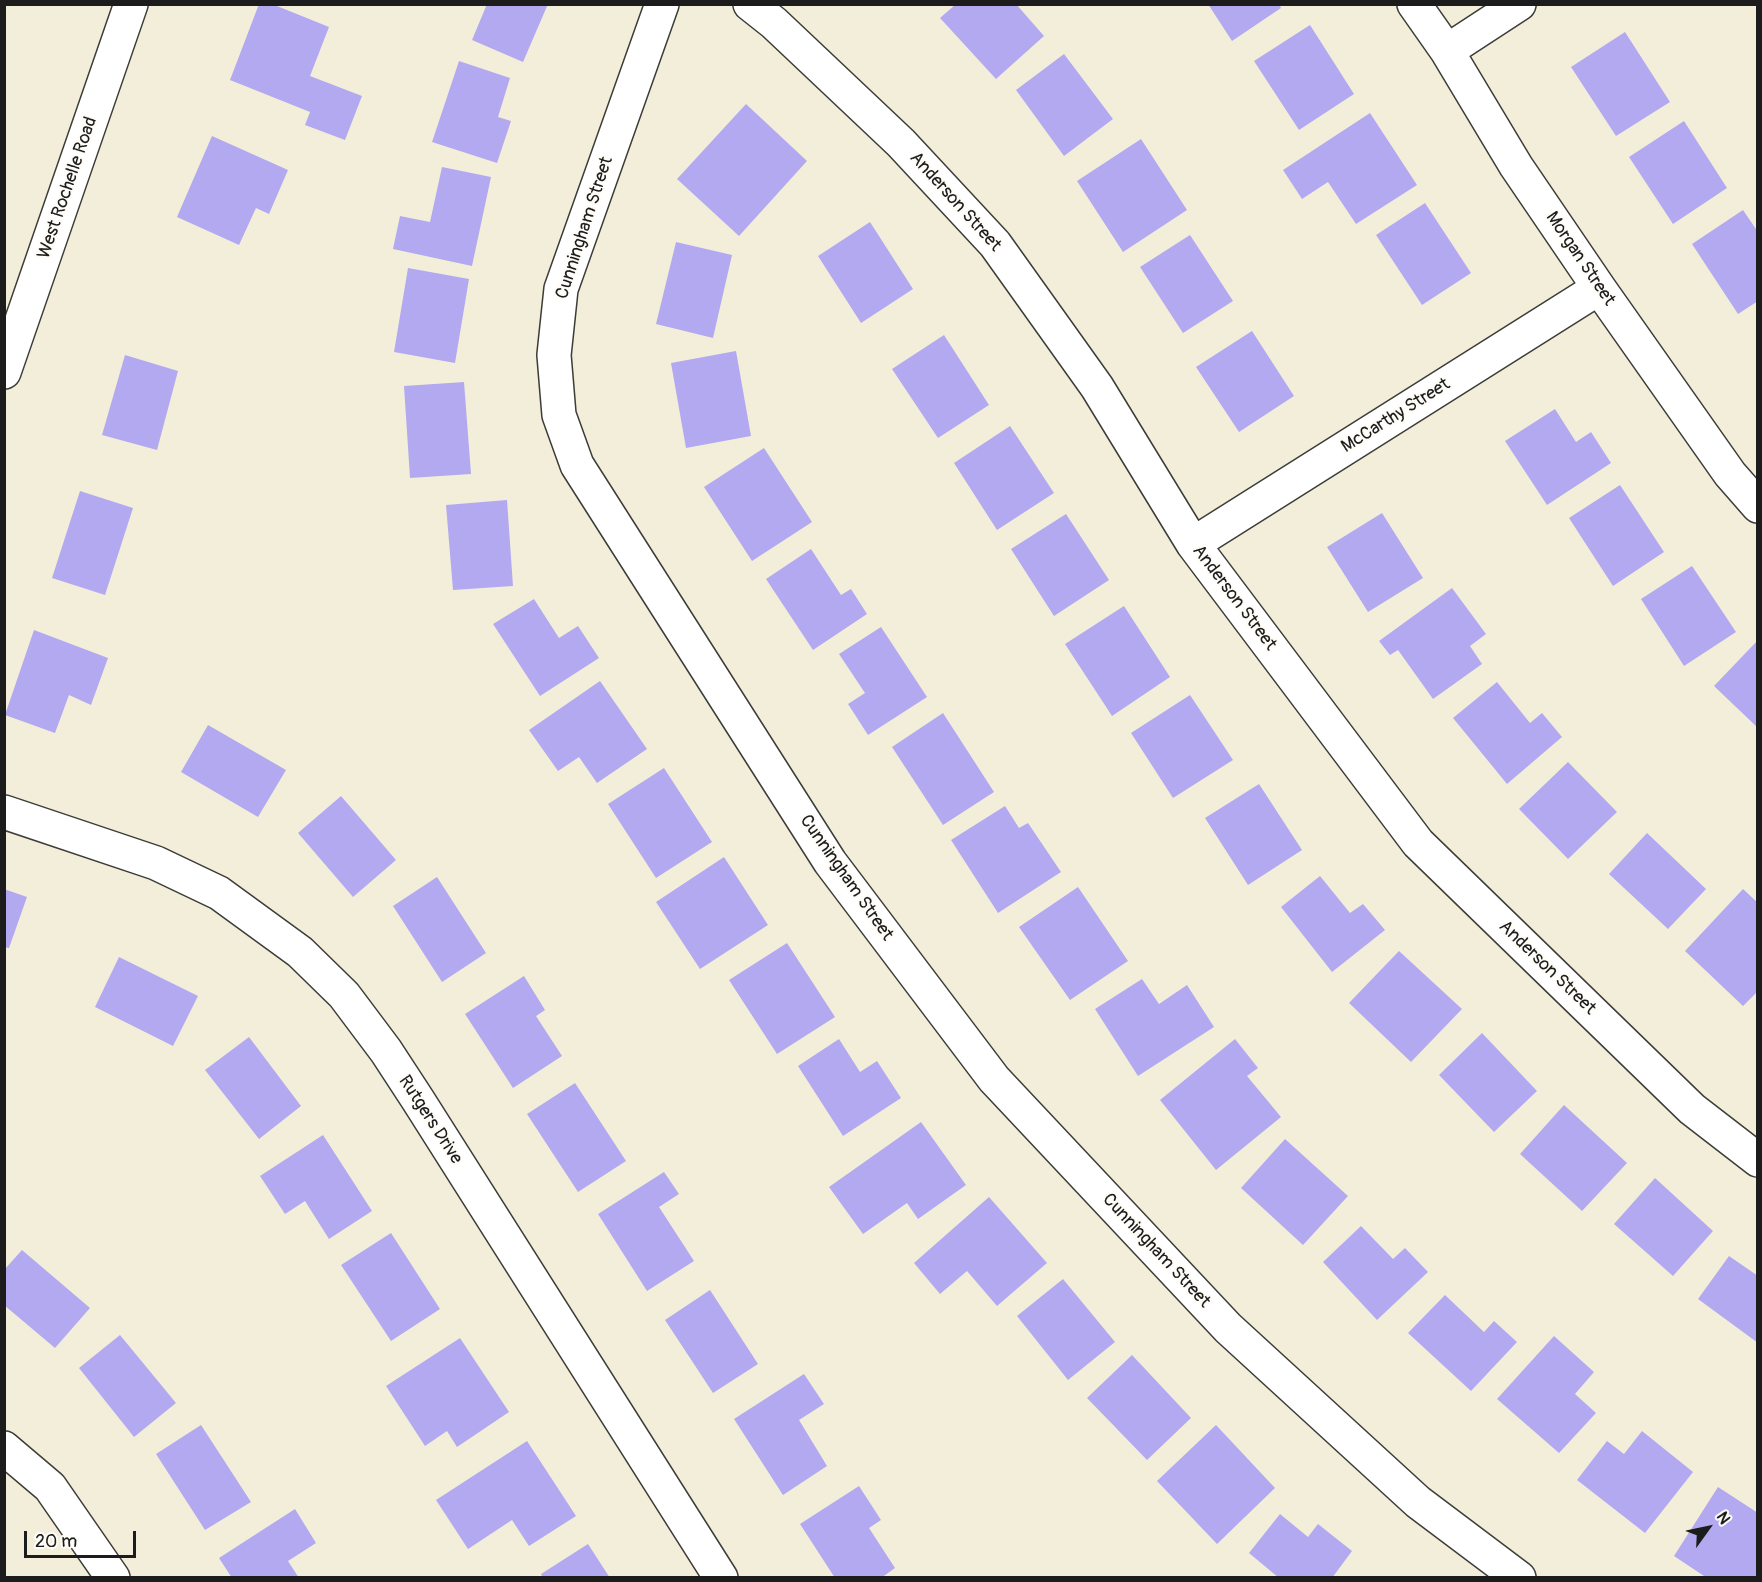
<!DOCTYPE html>
<style>
body{margin:0}
#map{position:relative;width:1762px;height:1582px;overflow:hidden;background:#f3eed9;font-family:Pangolin,sans-serif}
canvas{display:block}
.frame{position:absolute;inset:0;border:6px solid #1c1c1c;pointer-events:none}
.north{position:absolute;left:1678px;top:1498px;width:60px;height:60px;-webkit-text-stroke:4px #fdfcf7;paint-order:stroke;rotate:57deg;font-size:16px;font-weight:700;line-height:24px;text-align:center;color:#1c1c1c}
.north::after{content:'';display:block;margin:auto;width:21px;height:27px;background:#1c1c1c;clip-path:polygon(50% 0,100% 100%,50% 72%,0 100%)}
.scale{position:absolute;left:24px;top:1531px;width:112px;height:27px;box-sizing:border-box;border:3px solid #1c1c1c;border-top:0;padding-left:8px;font-size:18px;line-height:21px;white-space:nowrap;color:#1c1c1c;-webkit-text-stroke:4px #fdfcf7;paint-order:stroke}
</style>
<div id="map">
<canvas width="1762" height="1582"></canvas>
<div class="frame"></div>
<div class="north">N</div>
<div class="scale">20 m</div>
</div>
<script>
const ctx = document.querySelector('canvas').getContext('2d');
ctx.lineJoin = 'round';
function paint(path, color) { ctx.fillStyle = color; ctx.fill(path, 'evenodd'); }
const poly = rows => new Path2D(rows.map(r => 'M' + r).join(''));
function strokePath(path, color, width, dash) { ctx.strokeStyle = color; ctx.lineWidth = width; ctx.lineCap = dash ? 'butt' : 'round'; ctx.setLineDash(dash || []); ctx.stroke(path); }
function label(font, color, halo, rows, align = 'center') {
  ctx.font = font + ' Pangolin,sans-serif'; ctx.lineWidth = 4.5; ctx.setLineDash([]); ctx.textBaseline = 'middle'; ctx.strokeStyle = halo; ctx.fillStyle = color; for (const [text, x, y, turn = 0] of rows) {
    ctx.save(); ctx.translate(x, y); ctx.rotate((+turn || 0) * Math.PI / 180); ctx.textAlign = isNaN(turn) ? turn : align; if (halo) ctx.strokeText(text, 0, 0); ctx.fillText(text, 0, 0); ctx.restore();
  }
}
paint(poly([
 [259,4,272,4,329,27,310,76,362,96,345,140,305,125,310,112,230,80],
 [487,4,548,4,523,62,472,40],
 [956,4,1016,4,1044,36,996,79,940,18],
 [1208,4,1279,4,1281,8,1232,41],
 [1310,25,1354,94,1299,130,1254,61],
 [1625,32,1670,102,1616,136,1571,67],
 [1064,54,1113,119,1064,156,1016,90],
 [459,61,510,78,498,117,511,121,497,163,432,142],
 [746,104,807,161,739,236,677,179],
 [1370,113,1417,185,1356,224,1328,182,1302,199,1283,170],
 [1684,121,1727,188,1673,224,1629,157],
 [212,136,288,170,269,214,256,208,239,245,177,217],
 [1141,139,1187,210,1123,252,1077,181],
 [442,167,491,177,472,266,393,249,400,216,430,222],
 [1425,203,1471,273,1422,305,1376,235],
 [1743,210,1758,232,1758,301,1738,314,1692,244],
 [870,222,913,289,861,323,818,256],
 [1190,235,1233,301,1183,333,1140,267],
 [676,242,732,255,713,338,656,324],
 [408,268,469,279,455,363,394,352],
 [1252,331,1294,396,1239,432,1196,367],
 [944,335,989,405,938,438,892,369],
 [736,351,751,436,686,448,671,363],
 [125,355,178,371,157,450,102,435],
 [464,382,471,474,410,478,404,386],
 [1555,409,1576,442,1591,432,1611,463,1547,505,1505,441],
 [1010,426,1054,493,997,530,954,463],
 [764,448,812,522,752,561,704,487],
 [1620,485,1664,552,1613,586,1569,518],
 [80,491,133,508,105,595,52,578],
 [507,500,513,586,453,590,446,505],
 [1382,513,1423,578,1368,612,1327,547],
 [1066,514,1109,580,1054,616,1011,549],
 [811,549,841,595,851,589,867,614,813,650,766,579],
 [1692,566,1736,632,1684,666,1641,599],
 [1452,588,1486,634,1470,646,1482,664,1433,699,1398,650,1390,655,1379,641],
 [534,599,559,638,578,626,599,658,540,696,493,624],
 [1124,606,1170,677,1112,716,1065,644],
 [881,627,927,697,868,735,848,704,865,693,839,654],
 [34,630,108,658,91,705,69,695,55,733,5,715],
 [1758,640,1758,728,1714,686],
 [600,681,647,749,597,783,579,757,558,771,529,730],
 [1497,682,1530,723,1542,713,1562,737,1507,784,1453,718],
 [1190,695,1233,760,1173,798,1131,733],
 [943,713,994,792,943,825,892,747],
 [208,725,286,770,258,817,181,772],
 [1568,762,1617,812,1568,859,1519,809],
 [664,768,712,842,656,878,608,804],
 [1259,784,1302,850,1248,885,1205,818],
 [341,796,396,860,353,897,298,833],
 [1005,806,1019,828,1028,823,1061,872,998,913,951,840],
 [1647,833,1706,889,1668,929,1609,874],
 [724,857,768,925,700,969,656,902],
 [1320,876,1350,913,1363,904,1385,930,1332,972,1281,907],
 [437,877,486,953,442,982,393,906],
 [1078,887,1128,961,1070,1000,1019,927],
 [4,889,27,897,9,948,4,947],
 [1743,889,1758,903,1758,991,1743,1006,1685,951],
 [787,943,835,1017,777,1054,729,980],
 [1399,951,1462,1009,1411,1062,1349,1003],
 [119,957,198,996,173,1046,95,1007],
 [524,976,545,1010,536,1016,562,1056,513,1088,465,1014],
 [1142,979,1159,1004,1187,985,1214,1027,1138,1076,1095,1009],
 [1482,1033,1537,1091,1494,1132,1439,1075],
 [249,1037,301,1106,259,1139,205,1070],
 [839,1039,860,1072,877,1061,901,1098,843,1136,798,1066],
 [1235,1039,1258,1068,1247,1076,1281,1117,1216,1170,1160,1100],
 [575,1083,626,1161,578,1192,527,1114],
 [1564,1105,1627,1163,1582,1211,1520,1154],
 [921,1122,966,1185,918,1219,907,1203,863,1234,829,1187],
 [323,1135,372,1211,329,1239,305,1201,285,1214,260,1176],
 [1285,1139,1348,1196,1303,1245,1241,1188],
 [664,1172,679,1194,659,1207,694,1261,647,1291,598,1214],
 [1655,1178,1713,1231,1673,1276,1614,1224],
 [989,1197,1047,1263,997,1306,967,1271,940,1294,914,1263],
 [1361,1226,1393,1259,1405,1248,1428,1272,1377,1320,1323,1262],
 [391,1233,440,1309,391,1341,341,1265],
 [22,1250,90,1308,55,1348,4,1305,4,1270],
 [1729,1256,1758,1276,1758,1343,1698,1299],
 [1063,1279,1115,1342,1068,1380,1017,1316],
 [710,1290,758,1364,713,1393,665,1320],
 [1445,1295,1484,1332,1494,1321,1517,1342,1471,1391,1408,1333],
 [120,1335,176,1403,134,1437,79,1368],
 [1554,1336,1594,1372,1575,1394,1596,1413,1559,1453,1497,1399],
 [460,1338,509,1412,457,1447,447,1431,425,1446,386,1386],
 [1132,1355,1191,1418,1147,1460,1087,1398],
 [804,1374,824,1404,799,1420,827,1466,783,1495,734,1419],
 [201,1425,251,1502,205,1530,156,1454],
 [1216,1425,1275,1488,1217,1544,1157,1481],
 [1642,1431,1693,1472,1645,1533,1577,1480,1607,1441,1624,1454],
 [527,1441,576,1516,529,1546,512,1520,468,1549,436,1500],
 [859,1486,881,1520,869,1528,895,1568,881,1578,835,1578,800,1524],
 [1718,1487,1758,1513,1758,1578,1707,1578,1674,1556],
 [295,1509,316,1543,288,1561,299,1578,232,1578,219,1558],
 [1280,1514,1308,1537,1318,1524,1352,1551,1332,1578,1279,1578,1249,1553],
 [588,1544,610,1578,543,1578,541,1574]
]), '#b3a9f0');
const minor = poly([
 [662,4,561,289,554,355,559,415,577,465,830,862,994,1079,1228,1328,1418,1502,1519,1578],
 [750,4,774,23,901,143,995,244,1097,387,1193,544,1418,843,1692,1109,1758,1160],
 [1414,4,1447,51,1516,166,1599,288,1730,474,1758,506],
 [1447,51,1519,4],
 [4,372,131,4],
 [1193,544,1599,288],
 [4,812,156,863,219,893,300,952,344,995,386,1051,418,1100,721,1578],
 [4,1448,50,1487,113,1578]
]);
strokePath(minor, '#3c3c38', 36);
strokePath(minor, '#fff', 33);
label('18px', '#1c1c1c', '#fdfcf7', [
 ["West Rochelle Road",68,188,-71],
 ["Anderson Street",955,202,48],
 ["Cunningham Street",585,228,-72],
 ["Morgan Street",1580,259,56],
 ["McCarthy Street",1396,416,-32],
 ["Anderson Street",1234,598,53],
 ["Cunningham Street",846,878,55],
 ["Anderson Street",1547,968,44],
 ["Rutgers Drive",430,1120,57],
 ["Cunningham Street",1156,1251,47]
]);
</script>
